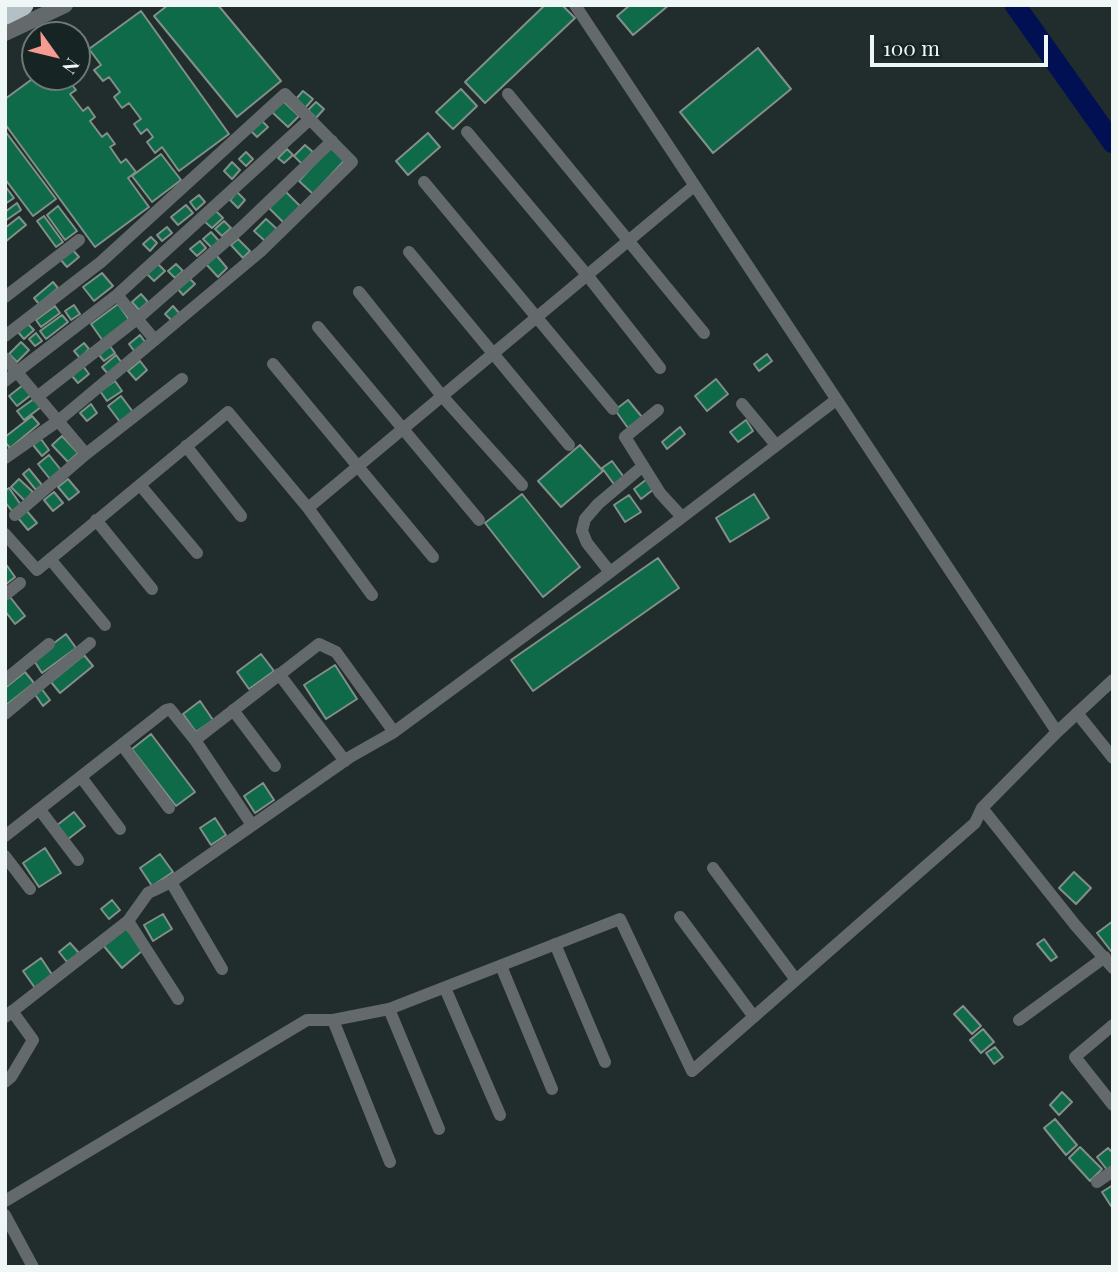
<!DOCTYPE html>
<style>
body{margin:0}
#map{position:relative;width:1118px;height:1272px;overflow:hidden;background:#212d2d;font-family:"Playfair Display",serif}
canvas{display:block}
.frame{position:absolute;inset:0;border:7px solid #eef6f6;pointer-events:none}
.north{position:absolute;left:21px;top:21px;width:70px;height:70px;box-sizing:border-box;background:#172424;border:2px solid #6d7878;border-radius:50%;rotate:124deg;font-size:19px;font-weight:700;line-height:28px;text-align:center;color:#eef6f6}
.north::after{content:'';display:block;margin:auto;width:24px;height:32px;background:#f59c92;clip-path:polygon(50% 0,100% 100%,50% 72%,0 100%)}
.scale{position:absolute;left:870px;top:35px;width:178px;height:32px;box-sizing:border-box;border:4px solid #eef6f6;border-top:0;padding-left:9px;font-size:21px;line-height:24px;white-space:nowrap;color:#eef6f6;-webkit-text-stroke:5px #172424;paint-order:stroke}
</style>
<div id="map">
<canvas width="1118" height="1272"></canvas>
<div class="frame"></div>
<div class="north">N</div>
<div class="scale">100 m</div>
</div>
<script>
const ctx = document.querySelector('canvas').getContext('2d');
ctx.lineJoin = 'round';
const poly = rows => new Path2D(rows.map(r => 'M' + r).join(''));
function strokePath(path, color, width, dash) { ctx.strokeStyle = color; ctx.lineWidth = width; ctx.lineCap = dash ? 'butt' : 'round'; ctx.setLineDash(dash || []); ctx.stroke(path); }
function paint(path, color) { ctx.fillStyle = color; ctx.fill(path, 'evenodd'); }
strokePath(poly([
 [1015,5,1113,143]
]), '#001053', 21);
const building = poly([
 [168,5,218,5,281,81,237,117,154,16,168,5],
 [545,5,562,5,575,18,485,103,465,82,545,5],
 [630,5,669,5,633,35,617,16,630,5],
 [141,11,229,134,179,171,162,147,155,153,147,142,153,137,147,129,141,134,134,124,141,119,129,103,122,108,114,97,120,92,109,77,103,81,94,70,101,65,89,49,141,11],
 [758,48,791,89,713,153,680,112,758,48],
 [35,77,58,77,63,83,68,80,76,90,70,94,83,111,88,107,95,117,90,121,102,137,107,133,115,144,110,147,121,163,126,159,136,172,128,178,149,207,95,247,5,124,5,99,35,77],
 [461,89,477,106,453,129,436,112,461,89],
 [303,91,313,99,305,108,296,99,303,91],
 [282,100,299,116,288,127,272,112,282,100],
 [316,102,324,109,316,118,308,110,316,102],
 [262,121,268,127,257,137,251,131,262,121],
 [5,131,56,199,33,216,5,179,5,131],
 [428,133,440,147,408,175,396,161,428,133],
 [305,145,313,152,302,164,294,156,305,145],
 [330,147,344,161,313,194,299,181,330,147],
 [287,149,293,155,284,163,278,158,287,149],
 [246,152,253,159,246,166,239,159,246,152],
 [161,154,181,180,152,202,132,176,161,154],
 [232,162,240,170,232,179,224,171,232,162],
 [5,186,14,198,5,204,5,186],
 [237,192,245,200,238,208,230,200,237,192],
 [286,192,300,206,284,223,269,208,286,192],
 [199,195,205,202,196,210,190,202,199,195],
 [17,203,21,210,5,221,5,212,17,203],
 [186,205,193,213,178,225,171,217,186,205],
 [58,206,77,231,65,240,47,215,58,206],
 [215,210,223,218,212,228,204,221,215,210],
 [44,216,63,242,56,247,37,221,44,216],
 [19,217,26,225,5,242,5,228,19,217],
 [266,219,277,229,265,241,254,231,266,219],
 [224,221,231,228,222,236,215,229,224,221],
 [167,227,172,233,162,241,157,235,167,227],
 [211,232,219,241,212,248,203,239,211,232],
 [151,237,157,243,150,251,143,244,151,237],
 [238,239,250,251,243,258,231,245,238,239],
 [200,241,206,248,197,256,190,249,200,241],
 [72,249,79,257,67,267,60,259,72,249],
 [216,255,227,268,218,277,206,264,216,255],
 [158,264,165,271,154,281,147,274,158,264],
 [176,264,183,271,175,278,168,271,176,264],
 [102,273,113,286,94,301,83,287,102,273],
 [189,278,195,284,183,295,177,288,189,278],
 [53,282,58,288,39,304,34,298,53,282],
 [141,294,148,302,139,310,132,302,141,294],
 [118,304,130,321,103,341,91,324,118,304],
 [74,305,80,314,71,320,65,311,74,305],
 [55,306,60,313,41,327,36,320,55,306],
 [173,306,180,314,172,321,165,314,173,306],
 [62,315,68,322,46,339,40,331,62,315],
 [28,324,34,330,24,339,18,332,28,324],
 [36,333,42,341,35,346,29,339,36,333],
 [140,335,146,343,135,352,129,344,140,335],
 [21,342,29,350,17,362,9,354,21,342],
 [84,343,89,349,80,358,74,351,84,343],
 [110,346,115,353,104,361,99,355,110,346],
 [767,354,772,361,759,371,754,364,767,354],
 [116,355,122,363,108,374,102,367,116,355],
 [140,361,147,370,136,380,128,371,140,361],
 [83,366,89,374,78,383,72,376,83,366],
 [716,379,728,394,707,411,695,396,716,379],
 [115,381,122,391,107,401,100,391,115,381],
 [23,385,31,395,17,406,9,396,23,385],
 [121,396,133,412,120,422,108,406,121,396],
 [35,398,41,407,24,420,17,411,35,398],
 [628,400,642,417,628,428,615,410,628,400],
 [91,404,97,413,87,421,80,413,91,404],
 [32,416,39,424,10,448,5,442,5,437,32,416],
 [746,420,753,431,738,442,730,432,746,420],
 [680,427,685,434,667,449,662,442,680,427],
 [62,436,78,453,68,462,52,445,62,436],
 [41,439,49,450,42,456,33,445,41,439],
 [580,445,603,471,561,507,538,481,580,445],
 [49,455,61,470,50,479,38,464,49,455],
 [612,461,626,480,616,487,602,468,612,461],
 [29,469,42,485,36,490,23,474,29,469],
 [19,479,33,492,25,501,11,487,19,479],
 [68,479,79,492,69,500,58,487,68,479],
 [647,479,654,489,641,499,634,489,647,479],
 [9,488,21,505,12,511,5,502,5,491,9,488],
 [54,492,63,503,53,511,44,500,54,492],
 [522,494,580,567,543,597,485,523,522,494],
 [754,494,769,518,730,542,716,518,754,494],
 [629,495,641,512,625,522,614,505,629,495],
 [26,510,37,523,28,530,18,518,26,510],
 [658,558,679,588,533,691,511,660,658,558],
 [5,563,15,577,5,585,5,563],
 [10,597,25,616,15,624,5,611,5,600,10,597],
 [66,634,76,648,42,673,33,659,66,634],
 [261,654,274,671,249,689,237,672,261,654],
 [84,655,93,666,60,693,51,682,84,655],
 [335,665,357,699,326,719,304,685,335,665],
 [25,672,34,683,5,706,5,688,25,672],
 [41,688,50,700,43,706,34,693,41,688],
 [200,701,213,720,196,732,183,714,200,701],
 [151,734,195,792,176,806,132,749,151,734],
 [263,783,274,800,255,813,244,796,263,783],
 [74,812,85,826,67,840,56,826,74,812],
 [215,818,226,835,211,845,200,828,215,818],
 [45,848,61,873,39,887,23,863,45,848],
 [160,854,173,872,152,886,140,868,160,854],
 [1074,872,1091,888,1076,904,1059,888,1074,872],
 [112,900,120,910,109,919,101,909,112,900],
 [163,914,172,929,153,941,144,925,163,914],
 [1113,921,1113,949,1111,951,1097,933,1113,921],
 [125,927,143,950,122,968,103,945,125,927],
 [1044,939,1057,957,1051,961,1037,944,1044,939],
 [70,943,79,953,67,962,59,952,70,943],
 [41,958,53,976,35,988,23,971,41,958],
 [963,1006,981,1026,972,1034,954,1014,963,1006],
 [983,1029,994,1042,981,1053,970,1040,983,1029],
 [995,1047,1003,1057,994,1064,986,1053,995,1047],
 [1062,1092,1072,1102,1059,1115,1050,1105,1062,1092],
 [1055,1119,1077,1145,1066,1155,1044,1128,1055,1119],
 [1080,1147,1102,1169,1090,1181,1069,1158,1080,1147],
 [1108,1148,1113,1153,1113,1167,1108,1171,1097,1157,1108,1148],
 [1113,1185,1113,1205,1111,1206,1102,1192,1113,1185]
]);
paint(building, '#0e6a49');
strokePath(building, '#838f89', 2);
strokePath(poly([
 [508,94,704,333],
 [467,132,587,275,660,368],
 [424,182,613,409],
 [409,252,569,445],
 [359,292,442,396,522,485],
 [117,295,155,340],
 [5,297,79,240],
 [318,327,479,520],
 [5,336,101,262,285,94,352,162,261,251,58,421,5,458],
 [5,358,86,454],
 [273,364,433,557],
 [5,381,117,295,309,120],
 [37,397,137,319,241,228,332,141],
 [742,404,776,445],
 [658,410,625,437,660,493,682,517],
 [186,446,241,516],
 [140,485,197,553],
 [308,508,694,186],
 [15,515,86,454,182,379],
 [96,520,152,589],
 [5,534,37,570,228,412,308,508,372,595],
 [50,559,105,625],
 [610,572,587,543,582,531,585,519,598,504,643,466],
 [5,595,20,583],
 [279,674,345,761],
 [5,680,49,644],
 [233,710,275,766],
 [1077,713,1113,758],
 [5,714,90,643],
 [1057,732,1113,680],
 [195,740,252,825],
 [122,745,169,808],
 [81,777,120,829],
 [982,808,1076,926,1113,968],
 [40,810,78,860],
 [5,836,166,710,170,709,195,740,319,644,336,652,394,732,588,589,836,400],
 [5,856,30,889],
 [713,868,796,980],
 [171,882,222,969],
 [680,917,754,1017],
 [128,921,178,999],
 [555,944,605,1062],
 [501,966,552,1089],
 [445,988,500,1115],
 [389,1009,439,1129],
 [5,1017,128,921,148,893,171,882,350,757,394,732],
 [333,1020,390,1162],
 [1019,1020,1105,957],
 [1113,1025,1075,1057,1113,1105],
 [5,1082,11,1077,33,1040,12,1011],
 [1097,1182,1113,1171],
 [5,1201,307,1020,333,1020,389,1009,620,919,692,1071,975,823,982,808,1057,732,575,5],
 [5,1215,33,1267]
]), '#64696c', 12);
strokePath(poly([
 [5,33,65,5]
]), '#64696c', 16);
strokePath(poly([
 [5,14,23,5]
]), '#b3c0c6', 21);
</script>
